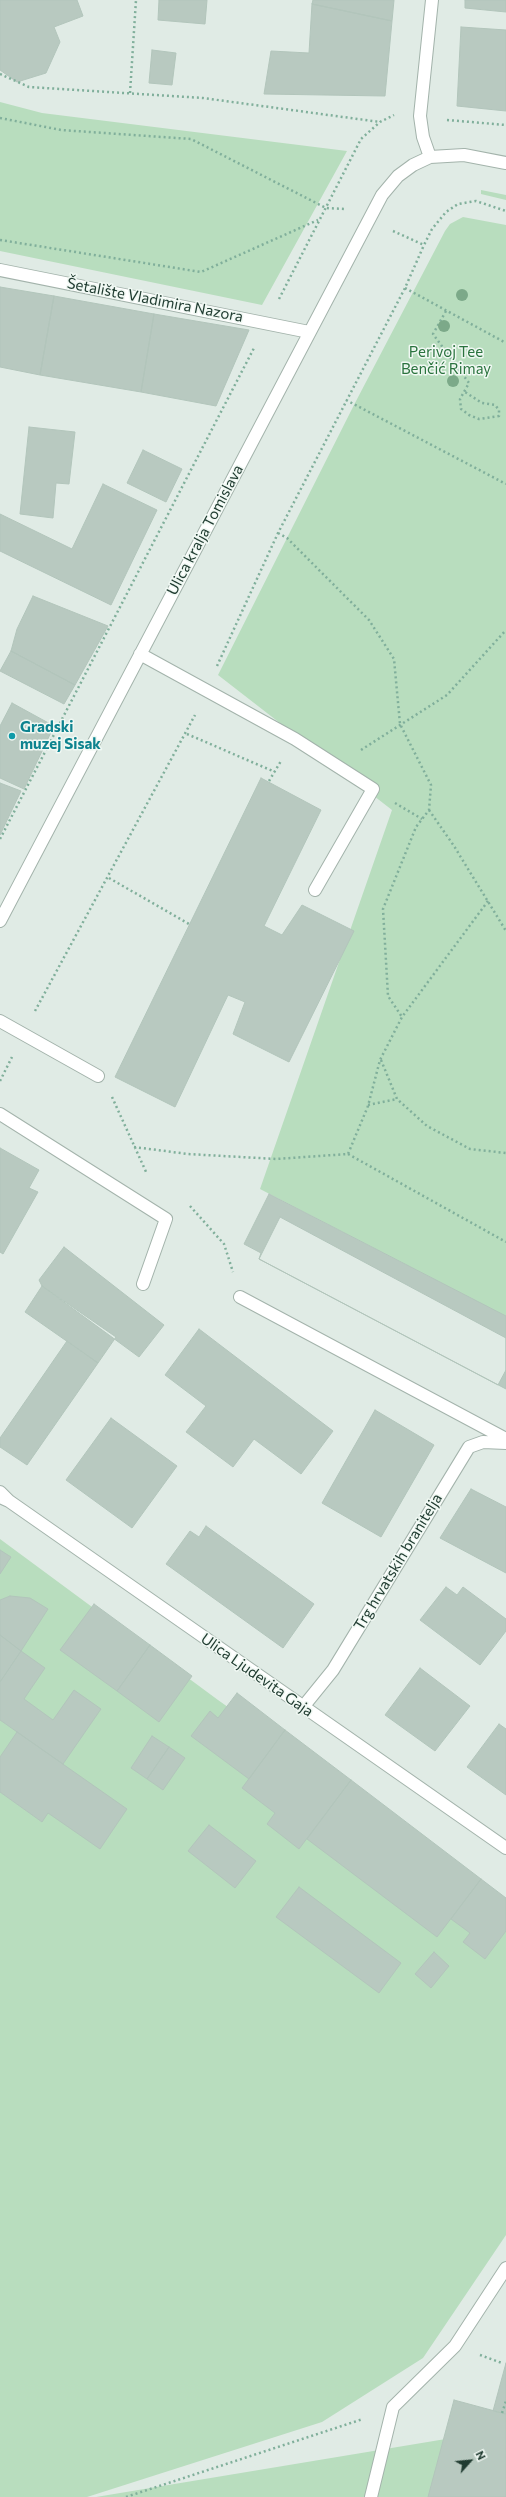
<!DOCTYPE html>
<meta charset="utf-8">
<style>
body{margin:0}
#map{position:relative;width:506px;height:2497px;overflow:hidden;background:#e0ebe5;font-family:Commissioner,sans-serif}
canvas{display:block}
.north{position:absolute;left:450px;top:2441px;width:40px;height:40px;-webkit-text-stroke:3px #f0f8f3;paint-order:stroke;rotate:63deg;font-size:11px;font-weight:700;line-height:16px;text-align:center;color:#203c31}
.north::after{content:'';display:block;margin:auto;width:14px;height:18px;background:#203c31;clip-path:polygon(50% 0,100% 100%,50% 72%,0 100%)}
</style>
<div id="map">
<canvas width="506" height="2497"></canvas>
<div class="north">N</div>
</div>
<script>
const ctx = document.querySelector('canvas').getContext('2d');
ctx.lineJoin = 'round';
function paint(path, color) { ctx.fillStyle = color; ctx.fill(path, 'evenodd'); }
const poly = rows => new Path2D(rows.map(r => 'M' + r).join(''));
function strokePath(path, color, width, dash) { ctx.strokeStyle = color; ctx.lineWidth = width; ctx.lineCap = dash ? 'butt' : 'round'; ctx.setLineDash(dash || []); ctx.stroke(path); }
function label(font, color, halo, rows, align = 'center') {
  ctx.font = font + ' Commissioner,sans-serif'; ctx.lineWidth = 3; ctx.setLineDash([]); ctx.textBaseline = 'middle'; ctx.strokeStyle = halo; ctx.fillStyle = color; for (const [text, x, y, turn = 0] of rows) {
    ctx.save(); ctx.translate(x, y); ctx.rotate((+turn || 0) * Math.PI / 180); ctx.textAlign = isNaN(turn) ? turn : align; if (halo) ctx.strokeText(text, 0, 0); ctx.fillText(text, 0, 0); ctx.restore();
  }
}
paint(poly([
 [0,102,42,113,347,151,262,305,0,251],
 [481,190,506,195,506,200,481,194],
 [463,217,506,225,506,1317,260,1189,392,810,218,675,355,403,445,231,450,224],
 [0,1539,218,1700,506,1904,506,2235,423,2358,322,2422,87,2497,0,2497],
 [506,2429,506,2497,96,2497]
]), '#b8ddbe');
const building = poly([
 [0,0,77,0,83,16,54,27,60,42,46,73,17,82,0,70,0,0],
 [159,0,207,0,205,24,158,20,159,0],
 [313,0,394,0,392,21,312,4,313,0],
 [465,0,506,0,506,12,465,8,465,0],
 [312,4,392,21,385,96,264,94,271,51,309,53,312,4],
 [461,27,506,30,506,111,457,106,461,27],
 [152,50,176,53,172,85,149,83,152,50],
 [0,287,54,296,40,375,0,367,0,287],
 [54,296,154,314,141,392,40,375,54,296],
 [154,314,249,330,216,406,141,392,154,314],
 [29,427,75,432,69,484,56,483,53,518,20,514,29,427],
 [143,450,182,469,166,502,127,483,143,450],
 [103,484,157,510,111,605,0,551,0,514,72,549,103,484],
 [33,596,108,626,75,685,11,651,17,629,33,596],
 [11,651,75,685,64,704,0,671,11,651],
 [12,703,54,726,24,789,0,778,0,726,12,703],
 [261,778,321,810,264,926,282,935,302,905,354,931,289,1062,233,1034,245,1002,228,995,175,1107,115,1077,261,778],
 [0,783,21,791,0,835,0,783],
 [0,1148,39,1170,29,1188,38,1192,3,1254,0,1252,0,1148],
 [269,1194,506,1316,506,1389,259,1259,261,1253,244,1244,269,1194],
 [280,1217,506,1338,506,1370,498,1385,259,1259,280,1217],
 [64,1247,164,1325,139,1357,42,1286,39,1280,64,1247],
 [42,1286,116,1337,98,1363,25,1312,42,1286],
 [199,1329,333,1431,301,1474,254,1439,233,1467,186,1432,206,1406,165,1375,199,1329],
 [67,1341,98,1363,27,1465,0,1447,0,1438,67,1341],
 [375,1410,434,1445,381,1537,322,1503,375,1410],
 [111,1418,177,1466,132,1528,66,1480,111,1418],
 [471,1489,506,1507,506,1573,440,1538,471,1489],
 [206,1526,314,1604,283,1648,166,1564,190,1531,199,1537,206,1526],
 [0,1550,11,1557,0,1574,0,1550],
 [446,1587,457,1595,463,1587,506,1619,506,1631,480,1665,420,1620,446,1587],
 [10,1596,30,1598,48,1609,21,1651,0,1635,0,1600,10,1596],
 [94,1604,150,1645,117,1691,60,1650,94,1604],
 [0,1635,21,1651,0,1682,0,1635],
 [150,1645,192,1676,159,1722,117,1691,150,1645],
 [21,1651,45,1668,24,1699,53,1720,74,1690,101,1709,63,1764,0,1720,0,1682,21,1651],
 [420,1668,470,1706,435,1751,385,1715,420,1668],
 [237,1693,285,1730,249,1779,191,1736,210,1711,218,1718,237,1693],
 [499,1724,506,1729,506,1795,467,1767,499,1724],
 [285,1730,351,1780,299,1849,267,1824,275,1813,242,1788,285,1730],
 [17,1732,127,1809,100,1849,48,1813,42,1822,0,1792,0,1757,17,1732],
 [152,1736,169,1747,147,1779,131,1768,152,1736],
 [169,1747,185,1758,163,1790,147,1779,169,1747],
 [351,1780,481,1879,437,1937,307,1839,351,1780],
 [209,1825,256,1861,235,1888,188,1851,209,1825],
 [481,1879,506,1898,506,1931,485,1959,463,1942,470,1933,451,1919,481,1879],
 [299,1887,401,1963,379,1993,276,1917,299,1887],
 [434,1952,449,1966,431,1988,415,1974,434,1952],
 [506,2363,506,2414,493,2411,506,2363],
 [454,2400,506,2414,506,2497,428,2497,454,2400]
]);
paint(building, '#b8c9c0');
strokePath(building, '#b2c5bb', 1);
const minor = poly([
 [430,157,423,137,420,116,432,0],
 [0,270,309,332],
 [140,654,295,739,373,789,315,890],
 [0,921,382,195,398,176,413,165,430,157,464,155,506,163],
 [0,1021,98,1076],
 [0,1114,166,1219,143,1284],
 [240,1297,506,1439],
 [0,1492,9,1501,0,1497],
 [9,1501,506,1848],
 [303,1707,333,1670,469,1447,483,1442,506,1443],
 [371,2497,393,2407,455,2346,506,2268]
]);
strokePath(minor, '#a3b3ab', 14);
strokePath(poly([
 [0,74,29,87,203,98,380,122],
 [130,93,136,0],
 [0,118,61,130,191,139,326,208,345,209],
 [447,120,506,125],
 [393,231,424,245,432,229,446,212,458,204,476,201,506,211],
 [0,240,201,272,318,220],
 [405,288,506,343],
 [279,299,361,139,380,122,394,115],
 [446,311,433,334,469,383,460,399,461,409,469,415,479,419,499,416,499,410,495,405,482,403,465,392],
 [346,400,506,484],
 [278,533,287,538,369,620,394,659,400,724,431,785,429,810,416,827,383,909,388,996,402,1017],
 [217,666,278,533,405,288,424,245],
 [187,734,275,772],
 [361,750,447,695,506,630],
 [269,781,281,761],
 [395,803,422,819],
 [429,810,454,846,506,931],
 [0,839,254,348],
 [109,878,189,924],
 [35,1011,195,715],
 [381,1060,397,1099,427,1126,470,1149,506,1153],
 [0,1081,12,1057],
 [112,1097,147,1174],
 [368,1105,397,1099],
 [134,1147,188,1154,276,1159,348,1154,368,1106,380,1060,402,1017,488,901],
 [348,1154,506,1242],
 [190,1206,224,1244,233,1272],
 [480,2355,502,2363],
 [502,2413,506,2401],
 [126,2497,363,2419]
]), '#80af9b', 2.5, [2, 3]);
strokePath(minor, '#fff', 12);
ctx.fillStyle = '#7ca989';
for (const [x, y] of [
 [462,295],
 [444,326],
 [453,381]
]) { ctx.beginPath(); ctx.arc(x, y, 6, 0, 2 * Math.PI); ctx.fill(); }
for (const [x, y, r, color] of [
 [12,736,4,"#0f9aa8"]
]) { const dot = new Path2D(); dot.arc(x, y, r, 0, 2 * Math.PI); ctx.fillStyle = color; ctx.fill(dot); strokePath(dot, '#f0f8f3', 1.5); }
label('15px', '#203c31', '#f0f8f3', [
 ["Šetalište Vladimira Nazora",155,300,11],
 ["Ulica kralja Tomislava",205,530,-62],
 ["Trg hrvatskih branitelja",398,1562,-59],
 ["Ulica Ljudevita Gaja",257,1675,35]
]);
label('15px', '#2a733e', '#f0f8f3', [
 ["Perivoj Tee",446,352],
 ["Benčić Rimay",446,369]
]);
label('bold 15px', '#0d838f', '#f0f8f3', [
 ["Gradski",20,727],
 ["muzej Sisak",20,744]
], 'left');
</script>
